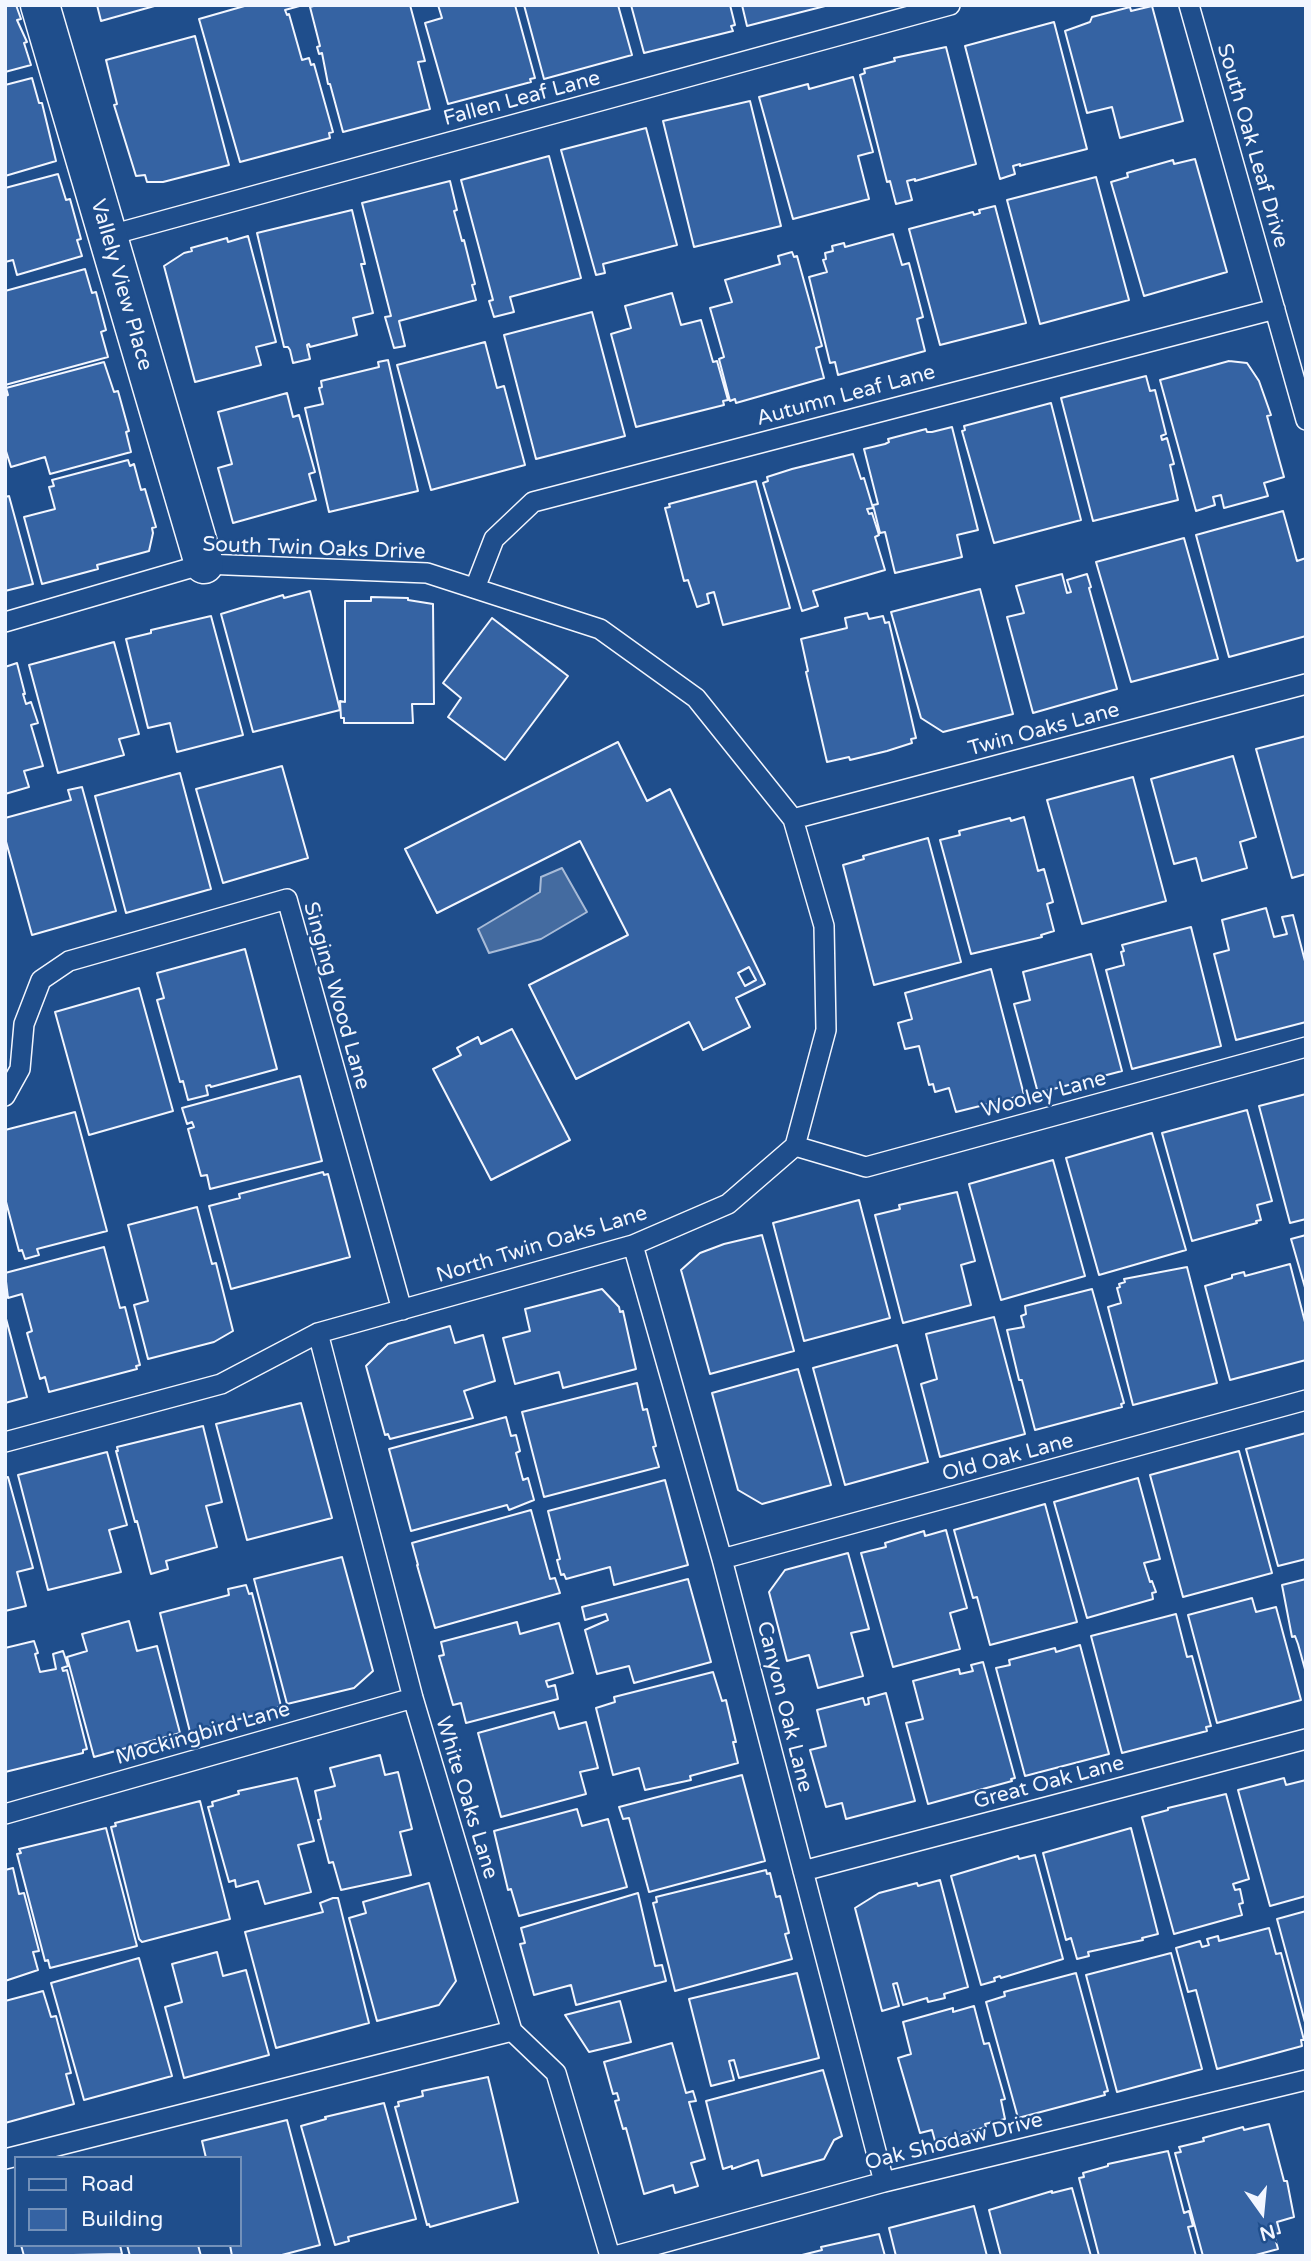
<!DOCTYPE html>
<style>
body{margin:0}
#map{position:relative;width:1311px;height:2261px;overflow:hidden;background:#1f4e8c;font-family:"Varela Round",sans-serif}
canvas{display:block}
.frame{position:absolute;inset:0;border:7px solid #f2f6ff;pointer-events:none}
.legend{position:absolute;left:14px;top:2156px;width:228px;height:91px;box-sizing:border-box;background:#1f4e8c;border:2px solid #7391ba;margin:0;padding:9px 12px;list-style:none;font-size:21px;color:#f2f6ff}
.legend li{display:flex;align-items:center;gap:14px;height:35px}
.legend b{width:35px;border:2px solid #7391ba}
.north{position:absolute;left:1227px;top:2177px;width:70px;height:70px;-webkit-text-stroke:5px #1f4e8c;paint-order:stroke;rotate:165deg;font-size:19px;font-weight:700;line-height:28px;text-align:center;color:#f2f6ff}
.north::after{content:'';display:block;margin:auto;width:24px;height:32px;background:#f2f6ff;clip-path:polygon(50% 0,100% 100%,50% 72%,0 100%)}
</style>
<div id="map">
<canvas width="1311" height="2261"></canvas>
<div class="frame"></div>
<ul class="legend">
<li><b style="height:9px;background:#1f4e8c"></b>Road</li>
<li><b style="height:19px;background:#3563a3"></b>Building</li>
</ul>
<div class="north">N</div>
</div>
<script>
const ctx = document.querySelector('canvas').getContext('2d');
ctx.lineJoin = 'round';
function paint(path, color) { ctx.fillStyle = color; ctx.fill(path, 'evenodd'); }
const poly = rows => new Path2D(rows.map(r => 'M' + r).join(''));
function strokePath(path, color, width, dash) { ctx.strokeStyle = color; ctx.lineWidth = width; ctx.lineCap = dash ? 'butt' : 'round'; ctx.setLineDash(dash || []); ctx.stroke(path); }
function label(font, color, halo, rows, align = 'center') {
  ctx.font = font + ' "Varela Round",sans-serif'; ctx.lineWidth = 5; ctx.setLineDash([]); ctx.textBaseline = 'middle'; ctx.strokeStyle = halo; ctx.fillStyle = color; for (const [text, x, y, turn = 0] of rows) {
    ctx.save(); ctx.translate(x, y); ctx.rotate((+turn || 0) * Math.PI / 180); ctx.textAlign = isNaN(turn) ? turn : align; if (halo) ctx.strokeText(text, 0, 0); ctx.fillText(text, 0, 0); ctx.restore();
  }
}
const water = poly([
 [562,868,587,912,541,939,489,953,478,929,540,892,541,877,562,868]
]);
paint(water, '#446ba0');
strokePath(water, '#a8bbd7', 2);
const building = poly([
 [5,5,16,5,21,19,17,20,27,42,24,43,31,65,5,72,5,5],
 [97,5,158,5,101,21,97,5],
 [248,5,303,5,285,10,287,15,289,14,302,60,309,58,311,65,314,64,333,132,329,133,330,138,240,162,199,19,248,5],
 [317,5,410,5,425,61,418,62,430,109,343,132,330,84,328,84,322,53,319,54,317,47,320,46,310,7,317,5],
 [438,5,515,5,535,78,530,79,531,82,448,104,425,23,442,18,438,5],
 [524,5,618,5,632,55,544,79,524,5],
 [631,5,730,5,735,25,731,26,733,31,644,53,631,5],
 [742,5,829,5,747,26,742,5],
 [1152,6,1183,121,1120,138,1112,107,1087,113,1065,31,1090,22,1092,17,1130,7,1131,11,1152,6],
 [1054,22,1087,149,1020,166,1020,164,1013,166,1015,174,1000,179,965,46,1054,22],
 [195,36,229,165,163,182,147,182,145,175,136,176,114,105,117,104,106,60,195,36],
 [946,47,976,164,915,181,915,179,907,181,912,200,896,204,890,181,887,182,860,75,865,73,864,69,895,61,894,58,946,47],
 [853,77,873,152,858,156,869,199,793,219,759,97,808,84,809,89,853,77],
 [32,78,39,103,42,103,56,161,5,176,5,85,32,78],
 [750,101,781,226,694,247,663,121,750,101],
 [646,128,677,245,603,264,605,273,596,275,561,150,646,128],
 [549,156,581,278,510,297,514,312,494,317,489,301,493,300,461,180,549,156],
 [1195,159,1227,272,1144,296,1111,182,1128,177,1127,173,1173,160,1174,164,1195,159],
 [58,174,66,200,70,199,81,239,77,240,82,256,17,275,13,260,5,262,5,188,58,174],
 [1096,177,1129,300,1040,324,1007,200,1096,177],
 [450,181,457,210,454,211,462,241,464,240,475,284,472,285,476,300,399,321,405,346,394,348,385,317,391,316,362,203,450,181],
 [995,206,1026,323,940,345,909,229,973,212,974,215,980,213,979,210,995,206],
 [352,210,365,264,361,264,373,313,353,318,357,335,310,347,309,344,307,345,310,359,293,363,290,350,288,347,284,347,257,233,352,210],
 [893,234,902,265,909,263,923,317,917,319,925,351,838,375,835,362,830,363,809,277,827,272,823,260,826,259,825,253,833,251,832,246,844,243,845,247,893,234],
 [248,236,276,342,256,347,261,365,195,382,164,266,184,253,192,251,191,248,227,238,228,242,248,236],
 [792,252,794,257,797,256,822,346,816,348,824,378,736,403,735,399,730,401,719,359,724,357,710,308,732,302,725,280,780,264,778,256,792,252],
 [85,269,92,293,96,292,106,330,101,332,108,357,5,385,5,291,85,269],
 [672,293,681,325,701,320,713,362,717,361,728,400,723,401,724,405,636,427,611,334,631,328,625,306,672,293],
 [592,312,625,436,536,459,504,335,592,312],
 [485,342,497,388,504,386,525,465,431,490,397,365,485,342],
 [388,360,418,491,329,512,305,408,323,404,319,388,322,387,321,381,379,367,378,362,388,360],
 [1229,361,1247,363,1259,381,1271,415,1267,416,1284,477,1264,483,1268,496,1224,508,1221,495,1213,497,1215,505,1196,511,1160,380,1229,361],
 [104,362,114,392,118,391,129,431,126,432,131,452,50,474,45,457,11,467,5,448,5,396,8,395,6,388,104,362],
 [1146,376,1150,391,1155,390,1166,434,1161,436,1162,440,1167,438,1174,464,1170,465,1178,500,1093,521,1061,398,1146,376],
 [287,393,293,417,299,415,315,472,309,474,316,500,233,523,218,468,232,464,218,412,287,393],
 [1051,403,1081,520,994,543,962,431,965,430,964,426,1051,403],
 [952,427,978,530,957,535,962,557,895,573,885,532,880,533,873,505,878,504,864,449,885,444,889,442,888,439,926,429,927,432,932,432,952,427],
 [853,454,861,479,864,478,873,508,867,509,869,514,872,513,879,535,875,537,885,570,813,591,818,606,802,611,763,483,768,481,767,477,792,469,853,454],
 [128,460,130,466,134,464,141,490,145,489,156,527,152,528,153,533,149,551,97,565,98,569,42,584,24,517,55,509,49,487,54,486,52,480,128,460],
 [756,481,790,608,723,625,714,592,707,594,709,603,697,607,688,580,684,581,665,508,670,507,669,504,756,481],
 [9,496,33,584,5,591,5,497,9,496],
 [1283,511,1297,561,1306,558,1306,636,1229,657,1196,535,1283,511],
 [1184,538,1218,659,1131,682,1096,562,1184,538],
 [1062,574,1067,593,1071,592,1067,580,1087,574,1091,587,1089,588,1117,689,1033,713,1007,617,1024,613,1016,586,1062,574],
 [980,589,1013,714,943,732,921,718,891,612,980,589],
 [310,591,340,710,253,732,221,614,283,595,284,598,310,591],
 [371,597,408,598,408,600,433,604,434,704,412,704,413,723,344,723,344,718,341,718,340,701,345,702,345,601,371,601,371,597],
 [867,613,869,619,883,616,885,623,889,622,916,738,911,739,912,743,887,751,850,760,849,757,827,762,806,672,808,671,801,639,847,628,845,618,867,613],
 [211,616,243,735,177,752,170,723,148,728,126,639,151,633,151,630,211,616],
 [492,618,568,676,505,760,448,717,461,698,443,683,492,618],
 [114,642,139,734,119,739,124,755,58,773,29,665,114,642],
 [17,663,25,694,23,694,26,704,31,702,38,723,31,725,43,766,24,771,29,787,5,794,5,667,17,663],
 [1306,736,1306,874,1292,878,1256,749,1306,736],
 [618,742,647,801,670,789,765,984,736,998,750,1027,703,1050,689,1022,576,1079,529,985,628,935,580,841,437,913,405,849,618,742],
 [749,967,756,980,745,986,738,973,749,967],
 [1233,756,1256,837,1240,842,1247,868,1202,881,1196,858,1174,864,1151,779,1233,756],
 [282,766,308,858,223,883,196,789,282,766],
 [180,773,211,889,126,913,95,796,180,773],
 [1133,777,1166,901,1082,924,1047,800,1133,777],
 [82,787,116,911,32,935,5,838,5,818,71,800,68,790,82,787],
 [1024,817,1038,871,1044,869,1053,902,1047,904,1054,931,1041,935,1042,937,971,954,940,840,960,835,959,831,1010,818,1011,821,1024,817],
 [928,838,961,962,874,985,843,865,864,859,863,856,928,838],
 [1266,908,1274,937,1287,934,1282,917,1293,915,1306,965,1306,1022,1236,1040,1214,954,1229,950,1222,920,1266,908],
 [1191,927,1221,1046,1132,1069,1106,970,1124,965,1121,952,1124,951,1122,945,1191,927],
 [245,949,277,1069,211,1087,210,1085,206,1086,208,1095,188,1100,183,1081,180,1082,157,1000,164,998,157,973,245,949],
 [1091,954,1122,1071,1038,1093,1014,1004,1030,1000,1023,972,1091,954],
 [991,969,1024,1095,956,1112,949,1088,935,1092,933,1084,929,1085,919,1046,905,1049,898,1023,912,1019,905,993,991,969],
 [139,988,173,1111,89,1135,55,1012,139,988],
 [512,1029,570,1140,491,1180,433,1069,461,1055,457,1048,478,1037,481,1044,512,1029],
 [300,1076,322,1161,210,1189,207,1175,201,1176,188,1129,194,1127,192,1122,187,1124,182,1108,300,1076],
 [1306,1094,1306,1219,1290,1223,1259,1106,1306,1094],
 [1247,1110,1272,1201,1257,1205,1261,1220,1256,1221,1257,1223,1192,1241,1162,1133,1247,1110],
 [75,1112,107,1231,37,1249,39,1255,25,1259,22,1250,19,1251,5,1198,5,1130,75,1112],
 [1152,1133,1186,1250,1099,1275,1066,1158,1152,1133],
 [1053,1160,1085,1276,1001,1300,969,1184,1053,1160],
 [323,1172,324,1175,328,1174,350,1257,231,1289,209,1206,240,1198,239,1194,323,1172],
 [957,1192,975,1261,961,1265,971,1305,903,1323,875,1215,900,1209,899,1205,957,1192],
 [859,1200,890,1318,804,1341,773,1223,859,1200],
 [197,1207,212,1264,216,1263,233,1331,214,1342,148,1359,134,1305,148,1301,128,1225,197,1207],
 [762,1235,794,1351,710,1374,681,1270,700,1253,724,1244,762,1235],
 [1306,1235,1306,1291,1291,1239,1306,1235],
 [104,1247,120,1308,125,1307,140,1365,136,1366,137,1369,49,1392,45,1377,40,1379,27,1333,32,1331,22,1294,8,1298,5,1273,104,1247],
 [1290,1264,1306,1326,1306,1360,1230,1380,1205,1286,1232,1278,1232,1275,1244,1272,1245,1276,1290,1264],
 [1187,1267,1217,1383,1133,1405,1108,1307,1121,1303,1117,1288,1120,1287,1119,1284,1125,1282,1124,1279,1187,1267],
 [602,1289,619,1307,620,1312,623,1311,636,1369,563,1388,559,1372,515,1384,503,1338,530,1331,525,1309,602,1289],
 [1092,1289,1124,1403,1121,1404,1122,1407,1035,1430,1022,1380,1019,1380,1007,1330,1024,1327,1021,1316,1026,1314,1025,1306,1092,1289],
 [5,1315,27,1397,5,1403,5,1315],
 [994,1317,1025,1434,940,1457,921,1384,937,1379,926,1334,994,1317],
 [450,1326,455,1343,483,1335,495,1381,464,1391,473,1418,390,1439,388,1434,385,1435,366,1366,388,1344,450,1326],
 [897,1345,928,1462,845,1485,813,1368,897,1345],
 [798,1369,831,1485,762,1504,738,1490,712,1393,798,1369],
 [637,1383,643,1410,647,1409,656,1446,653,1447,659,1467,544,1497,522,1412,637,1383],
 [301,1403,332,1518,247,1540,216,1424,301,1403],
 [506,1417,511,1436,516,1435,520,1451,516,1453,523,1480,528,1478,534,1500,509,1510,507,1505,411,1531,389,1449,506,1417],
 [203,1426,222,1502,206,1506,217,1547,166,1561,168,1569,151,1574,137,1521,135,1522,116,1451,118,1451,117,1447,203,1426],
 [1306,1433,1306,1559,1278,1566,1246,1449,1306,1433],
 [1239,1451,1272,1573,1183,1597,1150,1475,1239,1451],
 [107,1452,127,1525,109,1530,121,1572,48,1590,18,1475,107,1452],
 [8,1477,33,1568,17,1572,26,1606,5,1611,5,1478,8,1477],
 [1138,1478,1160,1559,1144,1563,1150,1582,1152,1581,1156,1592,1152,1593,1153,1599,1087,1618,1054,1502,1138,1478],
 [665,1480,688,1565,614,1585,610,1567,566,1579,564,1574,561,1575,557,1560,560,1559,548,1511,665,1480],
 [1045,1504,1077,1622,990,1645,977,1597,973,1598,954,1530,1045,1504],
 [531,1510,550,1579,555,1578,560,1593,435,1628,417,1565,418,1565,412,1543,531,1510],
 [946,1530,967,1608,950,1613,960,1649,893,1667,861,1553,886,1547,885,1543,924,1531,925,1536,946,1530],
 [848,1553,869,1629,851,1633,863,1676,818,1688,809,1655,787,1661,769,1592,785,1570,848,1553],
 [342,1557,373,1671,354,1688,287,1704,254,1579,342,1557],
 [688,1579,711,1662,634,1683,629,1666,597,1674,585,1630,608,1620,606,1614,585,1620,582,1607,688,1579],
 [1306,1579,1306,1673,1298,1644,1295,1636,1292,1637,1282,1585,1306,1579],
 [246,1585,249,1594,252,1593,281,1706,278,1707,278,1709,190,1732,160,1613,229,1595,228,1589,246,1585],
 [1252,1598,1256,1612,1276,1607,1301,1700,1217,1723,1188,1615,1252,1598],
 [1176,1614,1187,1657,1192,1656,1211,1726,1206,1727,1207,1731,1122,1753,1091,1636,1176,1614],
 [129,1621,137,1651,157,1646,180,1733,94,1757,67,1657,87,1651,82,1634,129,1621],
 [517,1622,520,1634,559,1623,573,1673,546,1681,548,1687,555,1685,558,1699,466,1723,461,1703,453,1705,439,1656,444,1655,441,1642,517,1622],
 [34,1641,38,1653,35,1654,40,1672,56,1669,53,1654,63,1651,68,1666,62,1668,63,1671,67,1670,87,1749,83,1750,83,1753,5,1772,5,1648,34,1641],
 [1080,1645,1109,1754,1025,1776,996,1668,1010,1665,1009,1660,1055,1648,1056,1652,1080,1645],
 [983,1662,1015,1778,1011,1779,1012,1781,928,1804,906,1723,923,1719,913,1681,959,1669,960,1674,973,1671,971,1665,983,1662],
 [713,1672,722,1701,726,1700,736,1742,733,1742,738,1763,690,1776,691,1780,645,1790,639,1768,613,1775,596,1708,615,1702,614,1697,713,1672],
 [886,1693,915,1801,846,1819,842,1803,826,1807,810,1750,826,1746,817,1710,863,1698,865,1705,869,1704,868,1698,886,1693],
 [554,1712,559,1729,586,1722,598,1768,580,1772,586,1794,501,1817,478,1733,554,1712],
 [380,1755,385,1775,398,1772,412,1829,400,1832,411,1875,341,1890,333,1862,329,1863,318,1820,321,1819,315,1791,335,1786,330,1768,380,1755],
 [742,1775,765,1861,649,1892,629,1818,623,1819,619,1807,742,1775],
 [297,1778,314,1841,298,1845,311,1892,265,1904,258,1881,236,1887,235,1880,229,1882,208,1807,213,1806,212,1802,239,1794,238,1791,297,1778],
 [1284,1778,1286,1785,1306,1780,1306,1896,1270,1906,1238,1790,1284,1778],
 [1226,1794,1249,1879,1233,1884,1235,1890,1240,1889,1243,1903,1239,1904,1242,1915,1174,1934,1142,1817,1168,1810,1168,1808,1226,1794],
 [200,1801,230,1919,142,1942,139,1939,111,1827,116,1826,115,1823,200,1801],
 [577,1809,582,1826,608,1819,627,1887,519,1916,511,1889,508,1890,494,1831,577,1809],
 [106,1828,137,1946,50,1968,48,1960,45,1961,17,1854,21,1853,19,1849,106,1828],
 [1131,1828,1158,1934,1142,1938,1143,1940,1088,1952,1089,1956,1077,1959,1071,1938,1066,1940,1043,1853,1131,1828],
 [1035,1855,1063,1959,1001,1978,1000,1976,994,1978,995,1981,981,1985,951,1876,1018,1856,1019,1859,1035,1855],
 [13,1868,19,1894,24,1893,39,1951,33,1952,38,1970,5,1981,5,1870,13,1868],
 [766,1870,767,1874,770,1873,776,1897,780,1896,789,1933,785,1934,792,1959,675,1991,653,1903,657,1902,656,1897,766,1870],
 [940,1880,968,1987,944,1994,945,1998,928,2002,927,1998,903,2005,897,1983,893,1984,899,2006,882,2011,855,1908,879,1893,917,1883,918,1886,940,1880],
 [429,1883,456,1981,439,2005,377,2021,349,1918,366,1913,363,1902,429,1883],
 [638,1893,655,1966,662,1965,666,1981,576,2005,571,1985,534,1995,520,1944,525,1943,521,1928,638,1893],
 [333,1898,338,1898,369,2023,276,2048,245,1932,323,1912,320,1903,333,1898],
 [1306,1911,1306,2026,1277,1919,1306,1911],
 [1269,1928,1276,1954,1281,1953,1304,2040,1301,2040,1302,2046,1217,2069,1196,1990,1188,1992,1176,1948,1200,1941,1202,1947,1209,1945,1207,1939,1218,1936,1219,1941,1269,1928],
 [217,1952,223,1976,246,1970,269,2055,184,2078,165,2007,182,2002,172,1964,217,1952],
 [1171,1953,1202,2069,1117,2092,1086,1975,1171,1953],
 [139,1958,172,2076,84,2100,51,1983,139,1958],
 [797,1973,819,2058,739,2078,734,2060,729,2061,734,2080,711,2086,689,1999,797,1973],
 [1076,1973,1108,2091,1104,2092,1105,2095,1018,2118,986,2002,1005,1996,1004,1992,1076,1973],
 [43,1991,51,2017,56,2016,71,2073,66,2074,74,2104,5,2123,5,2001,43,1991],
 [620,2001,631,2042,589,2052,565,2015,620,2001],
 [974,2006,984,2044,989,2043,1005,2099,1001,2100,1005,2119,985,2124,986,2127,935,2141,932,2130,920,2133,898,2058,911,2054,903,2022,953,2008,953,2012,974,2006],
 [672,2043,686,2093,693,2091,696,2101,689,2102,705,2159,691,2163,698,2186,675,2193,673,2185,644,2194,626,2128,623,2129,615,2101,619,2100,617,2093,613,2094,604,2062,672,2043],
 [823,2070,842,2136,834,2140,824,2159,762,2176,758,2160,732,2169,732,2166,723,2169,706,2101,823,2070],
 [488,2077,518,2202,430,2227,429,2224,427,2225,395,2107,399,2106,398,2102,423,2096,422,2091,488,2077],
 [384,2103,416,2219,348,2237,349,2241,335,2245,301,2126,326,2119,325,2117,384,2103],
 [287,2120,320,2245,278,2256,232,2256,230,2245,240,2245,240,2158,206,2158,202,2141,287,2120],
 [1269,2124,1284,2181,1287,2181,1294,2217,1277,2222,1280,2233,1274,2234,1278,2249,1252,2256,1203,2256,1175,2153,1181,2152,1179,2147,1204,2141,1203,2138,1243,2127,1244,2130,1269,2124],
 [1168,2151,1184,2213,1189,2211,1193,2226,1188,2227,1196,2256,1099,2256,1079,2178,1084,2177,1083,2173,1108,2166,1108,2164,1168,2151],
 [1072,2188,1091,2256,1001,2256,989,2210,1052,2191,1052,2193,1072,2188],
 [974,2206,987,2256,896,2256,889,2228,974,2206],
 [879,2234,885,2256,798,2256,822,2250,821,2247,879,2234],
 [21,2245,120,2245,122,2254,24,2256,21,2245],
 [127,2245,198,2245,201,2256,130,2256,127,2245]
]);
paint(building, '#3563a3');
strokePath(building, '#f2f6ff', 2);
const service = poly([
 [1189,5,1306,420],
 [107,236,950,5],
 [475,588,494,539,533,502,1275,309],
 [5,622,204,564,427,573,600,629,696,698,793,819,824,926,826,1030,795,1146,728,1204,633,1245,318,1333,221,1384,5,1442],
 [793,819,1306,684],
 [5,1096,20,1069,24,1024,41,980,69,961,287,899,402,1310],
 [795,1146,866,1167,1306,1047],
 [633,1245,722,1559,884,2182],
 [318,1333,413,1698,512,2031,556,2073,610,2256],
 [722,1559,1306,1400],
 [5,1814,413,1698],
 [803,1871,1306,1739],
 [5,2159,512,2031],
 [615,2256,884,2182,1306,2080]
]);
const minor = poly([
 [40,5,204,564]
]);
strokePath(service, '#f2f6ff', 22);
strokePath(minor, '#f2f6ff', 41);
strokePath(service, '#1f4e8c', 19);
strokePath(minor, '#1f4e8c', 38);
label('21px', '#f2f6ff', '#1f4e8c', [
 ["Fallen Leaf Lane",522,99,-15],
 ["South Oak Leaf Drive",1252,146,74],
 ["Vallely View Place",121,285,74],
 ["Autumn Leaf Lane",846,396,-15],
 ["South Twin Oaks Drive",314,549,2],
 ["Twin Oaks Lane",1044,730,-15],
 ["Singing Wood Lane",336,996,74],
 ["Wooley Lane",1044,1095,-15],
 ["North Twin Oaks Lane",542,1245,-17],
 ["Old Oak Lane",1008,1458,-15],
 ["Canyon Oak Lane",784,1707,76],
 ["Mockingbird Lane",203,1734,-16],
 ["Great Oak Lane",1049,1783,-15],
 ["White Oaks Lane",466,1798,73],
 ["Oak Shodaw Drive",954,2142,-14]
]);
</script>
